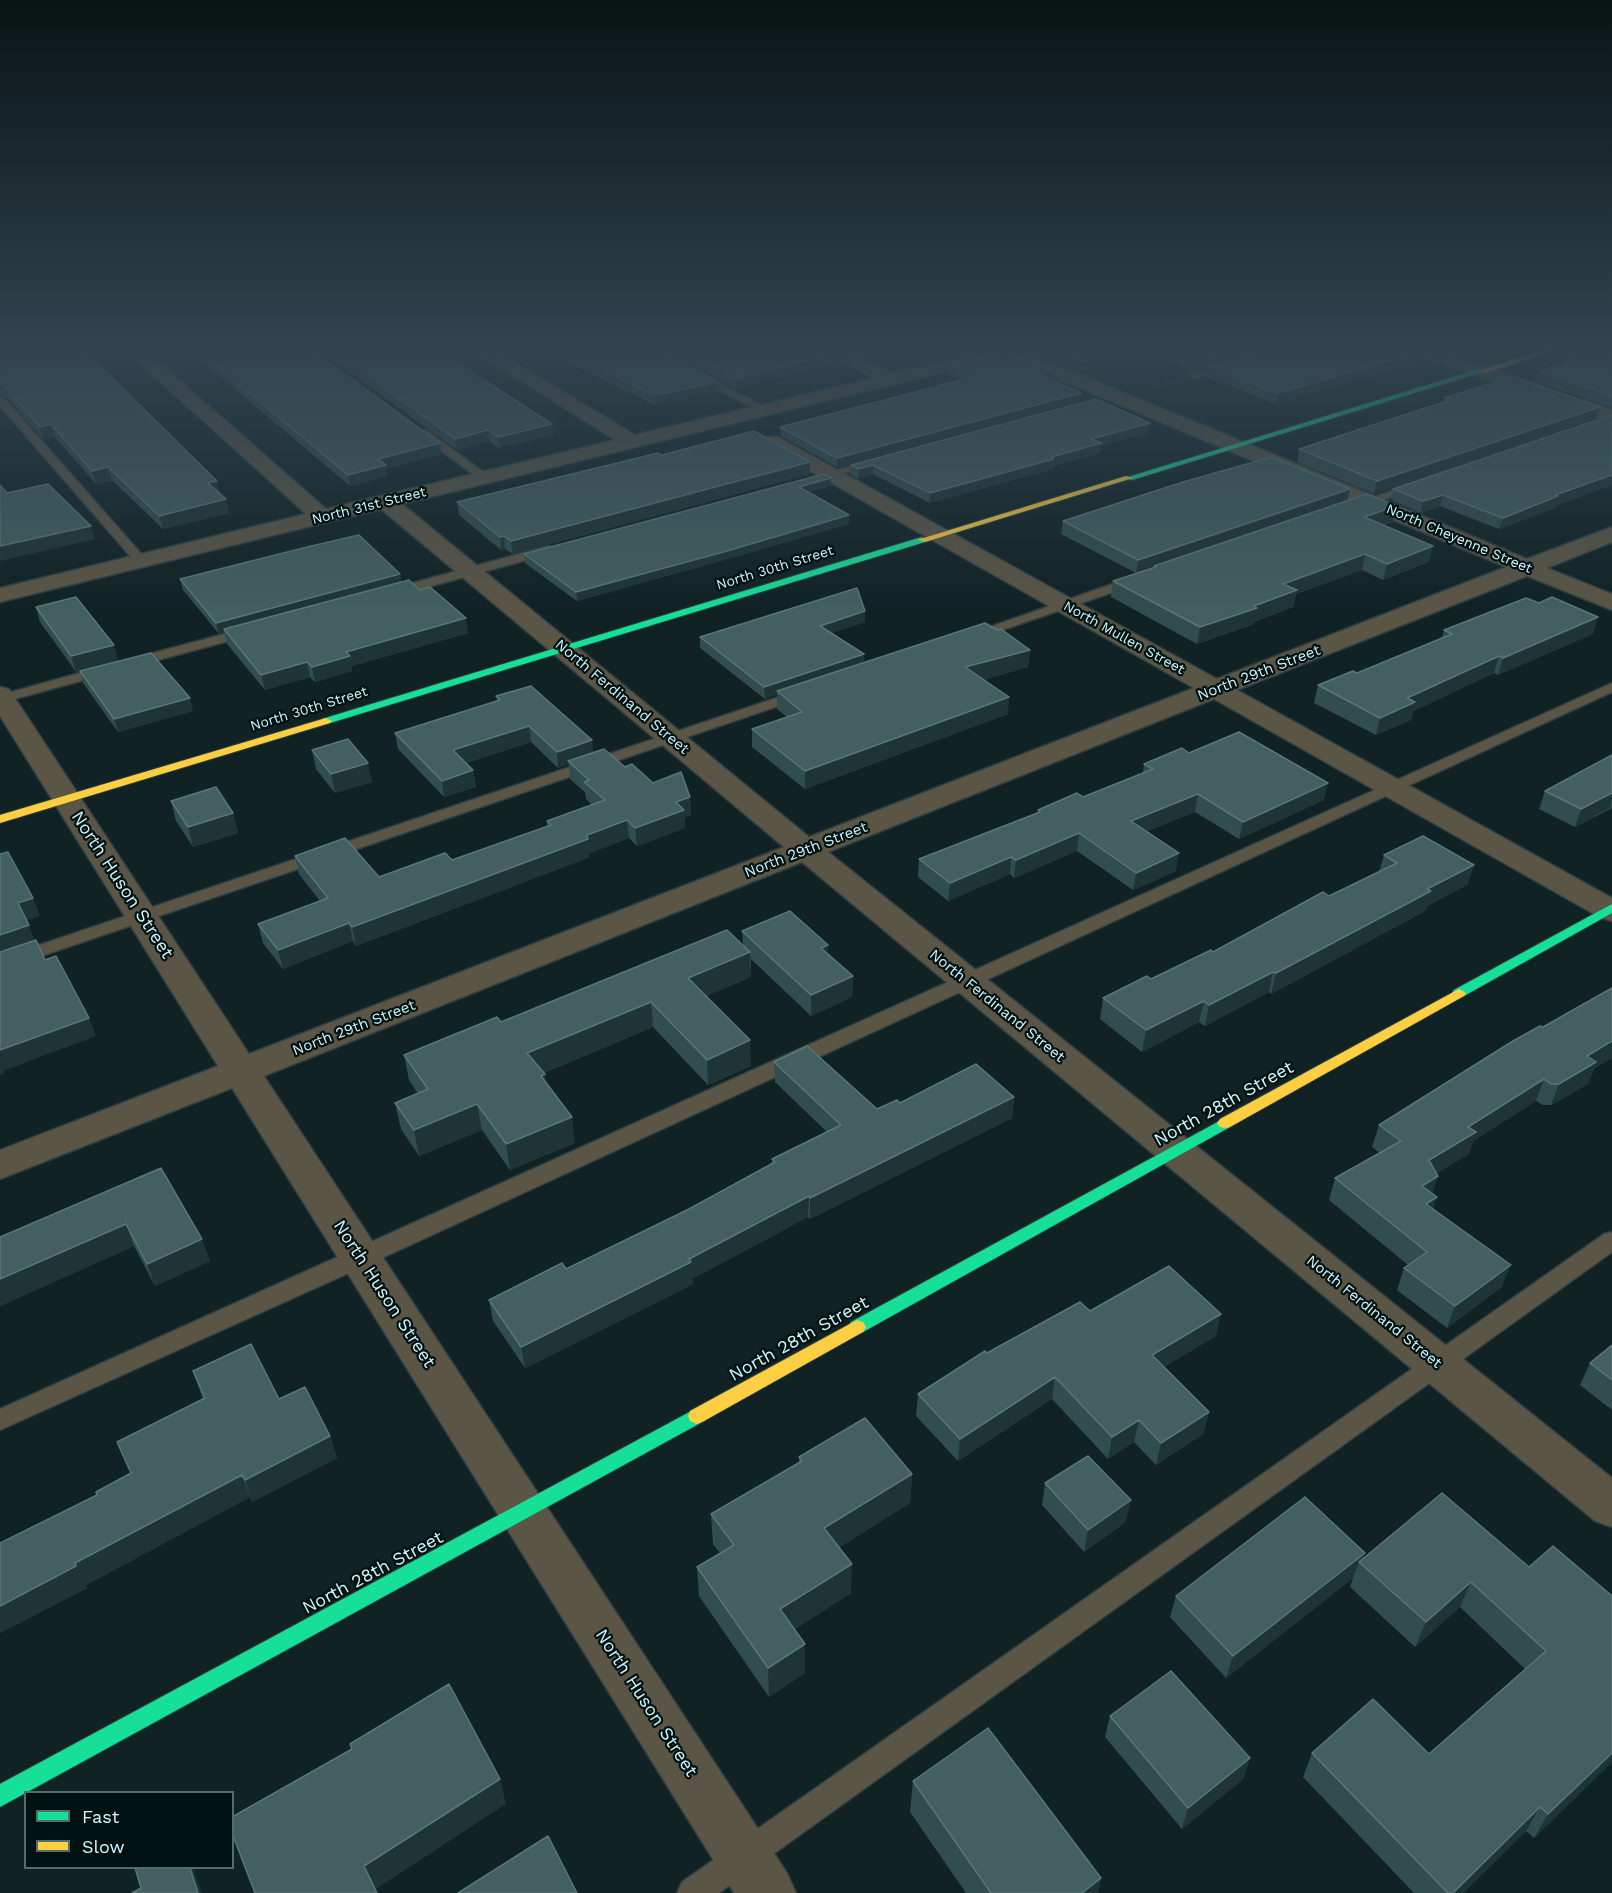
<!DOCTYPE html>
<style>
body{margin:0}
#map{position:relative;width:1612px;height:1893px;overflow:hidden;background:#102224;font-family:"Work Sans",sans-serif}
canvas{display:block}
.legend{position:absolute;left:24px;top:1791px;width:210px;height:78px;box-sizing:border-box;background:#001112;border:2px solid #516d70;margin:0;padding:8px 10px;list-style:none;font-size:18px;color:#cbf8fc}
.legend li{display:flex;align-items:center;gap:12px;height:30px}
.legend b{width:30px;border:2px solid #516d70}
</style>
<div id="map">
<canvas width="1612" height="1893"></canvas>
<ul class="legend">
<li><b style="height:8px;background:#16e098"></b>Fast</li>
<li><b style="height:8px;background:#ffcf43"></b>Slow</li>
</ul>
</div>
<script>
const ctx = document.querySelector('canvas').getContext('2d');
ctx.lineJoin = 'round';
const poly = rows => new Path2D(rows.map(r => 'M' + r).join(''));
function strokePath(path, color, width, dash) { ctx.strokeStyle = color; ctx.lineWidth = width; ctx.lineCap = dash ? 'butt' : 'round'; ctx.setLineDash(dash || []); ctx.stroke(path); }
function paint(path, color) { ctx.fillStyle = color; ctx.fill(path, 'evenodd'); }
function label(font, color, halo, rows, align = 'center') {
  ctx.font = font + ' "Work Sans",sans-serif'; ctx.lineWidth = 4.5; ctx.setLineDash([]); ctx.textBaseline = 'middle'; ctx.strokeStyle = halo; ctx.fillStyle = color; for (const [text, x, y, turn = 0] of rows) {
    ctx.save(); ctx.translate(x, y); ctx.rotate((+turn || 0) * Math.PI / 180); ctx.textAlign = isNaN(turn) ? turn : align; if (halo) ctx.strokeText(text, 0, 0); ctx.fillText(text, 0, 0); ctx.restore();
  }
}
const lane = poly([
 [1231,363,1234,364,1234,368,1196,378,1191,375,1231,363],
 [698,372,768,408,769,410,760,412,694,377,693,375,698,372],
 [0,397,4,398,145,558,145,564,137,564,0,406,0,397],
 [418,430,426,430,489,476,489,480,481,480,418,434,418,430],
 [872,460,876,461,876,465,818,480,812,477,872,460],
 [1414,483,1420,486,1418,488,1357,509,1351,505,1414,483],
 [548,546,552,547,552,553,392,597,385,593,387,590,548,546],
 [1135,576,1141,580,1140,583,976,639,971,640,964,636,1135,576],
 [250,627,255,628,255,634,132,667,125,663,127,660,250,627],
 [105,666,110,667,110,673,0,703,0,695,105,666],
 [1612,683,1612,692,369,1264,0,1430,0,1409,1612,683],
 [800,690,807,694,805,697,0,970,0,958,800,690],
 [1612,1232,1612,1252,719,1893,677,1893,682,1882,1604,1234,1612,1232]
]);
const street = poly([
 [123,348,143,348,326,509,615,440,469,348,491,348,635,435,874,378,817,348,841,348,893,373,996,348,1028,348,1025,352,1527,559,1612,527,1612,542,1547,568,1612,594,1612,610,1527,576,1237,690,1612,898,1612,921,1601,918,1214,699,828,852,1612,1478,1612,1527,1595,1521,802,862,264,1076,787,1873,796,1893,734,1893,232,1088,0,1179,0,1150,218,1066,0,716,0,687,9,689,13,695,249,1054,784,847,381,509,0,602,0,588,306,514,123,348],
 [1006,357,1506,567,1217,679,778,437,764,437,761,441,764,445,1194,688,809,837,402,504,1006,357],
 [1404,348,1431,348,1612,410,1612,422,1407,352,1404,348]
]);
const fast = poly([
 [1479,369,1486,371,1132,480,1125,478,1479,369],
 [922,537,927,540,925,542,330,723,326,724,320,721,322,719,922,537],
 [1612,904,1612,913,1464,996,1454,996,1452,993,1454,990,1612,904],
 [1225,1118,1230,1119,1233,1123,1230,1127,863,1332,857,1334,851,1332,848,1327,851,1322,1225,1118],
 [697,1408,704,1411,706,1416,704,1421,0,1807,0,1784,697,1408]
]);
const slow = poly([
 [1550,348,1562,348,1485,373,1478,371,1550,348],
 [1126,476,1133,478,925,542,917,540,1126,476],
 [326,718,332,721,330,723,0,823,0,815,326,718],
 [1459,989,1466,993,1464,996,1230,1127,1225,1128,1220,1127,1217,1123,1220,1119,1459,989],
 [857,1320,863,1322,866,1327,863,1332,704,1421,697,1424,690,1421,688,1416,690,1411,857,1320]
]);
strokePath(lane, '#2c3e41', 3);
strokePath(street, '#2c3e41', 3);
strokePath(fast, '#2c3e41', 2);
strokePath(slow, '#2c3e41', 2);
strokePath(poly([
 [1156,386,1175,381]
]), '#5b5e54', 2, [1.5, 1.5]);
paint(lane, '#5b5546');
paint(street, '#5b5546');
paint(fast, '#16e098');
paint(slow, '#ffcf43');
paint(poly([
 [0,348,220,494,229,513,163,529,112,480,96,484,55,437,43,439,6,397,0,395],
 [186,348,309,348,441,454,386,469,387,476,350,486],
 [317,348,438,348,456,358,457,362,552,424,553,435,499,448,489,441,457,450],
 [545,348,657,348,719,392,655,405,546,352],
 [662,348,831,348,838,362,735,388],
 [846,348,985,348,922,364,891,350,863,356],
 [1028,348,1061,348,1088,360,1087,369,1078,371,1029,351],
 [1135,348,1421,348,1426,350,1424,360,1276,404,1208,377,1209,367,1194,372],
 [1439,348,1464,348,1451,352],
 [1568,348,1612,348,1612,408,1535,381,1538,371,1569,361,1566,354],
 [946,365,1052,370,1051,378,1050,379,1080,402,837,467,781,436,780,427,960,380,946,374],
 [1444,398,1596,419,1374,494,1297,462,1299,449,1443,403],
 [1612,415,1612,485,1556,505,1555,508,1499,529,1440,506,1421,513,1391,500,1393,489],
 [1148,433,1101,445,1100,453,1054,466,1053,469,930,503,873,474,858,479,851,475,851,465],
 [662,455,810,474,513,554,505,549,501,550,459,515,457,502],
 [831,486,808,492,849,515,849,524,727,559,577,601,525,563,524,554],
 [1350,489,1347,501,1396,506,1393,522,1383,525,1429,562,1383,580,1362,570,1296,594,1293,607,1254,622,1254,624,1197,644,1111,597,1113,581,1136,573,1061,534,1063,521],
 [400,574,401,582,468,633,352,666,352,671,315,682,310,677,265,690,227,644,224,632,219,634,183,590,180,579],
 [1539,603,1598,617,1593,634,1498,675,1494,673,1413,711,1411,720,1376,735,1314,703,1318,685,1357,673,1442,638,1444,630],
 [36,607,118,661,193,711,118,732,83,683,80,671,76,672,40,622],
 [865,611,865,622,831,633,864,663,1030,650,1028,667,983,680,1008,714,805,789,752,747,752,729,787,717,777,709,777,694,765,699,700,648,700,637],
 [496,696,594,753,625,767,653,783,690,797,691,815,685,817,685,828,637,846,629,838,590,853,590,857,356,946,353,941,283,969,263,943,258,924,320,901,299,874,295,856,379,877,452,860,547,826,547,821,592,805,586,799,585,792,570,779,569,764,558,768,531,742,466,763,473,770,476,787,444,797,398,749,395,733,497,701],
 [312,750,372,782,335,793,316,769],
 [1189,753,1324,800,1239,839,1195,812,1147,831,1176,871,1133,890,1077,851,1014,878,1010,874,948,901,918,877,919,859,1038,813,1038,810,1083,797,1143,773,1144,764],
 [1612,755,1612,808,1575,827,1539,809,1545,791],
 [171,801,233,813,238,833,193,847,176,821],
 [1384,855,1474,865,1467,885,1427,906,1425,911,1271,994,1269,992,1205,1026,1199,1022,1142,1052,1100,1019,1103,998,1151,979,1213,952,1379,872],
 [742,931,828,945,828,954,853,976,852,997,811,1016,751,959,751,977,706,996,751,1066,708,1085,653,1027,544,1073,547,1084,575,1143,510,1170,482,1130,419,1156,401,1129,395,1103,418,1094,409,1080,404,1055,501,1022,743,945],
 [1513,1041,1594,1069,1588,1084,1551,1105,1543,1105,1536,1101,1473,1141,1469,1154,1437,1173,1438,1176,1432,1194,1433,1209,1502,1287,1447,1328,1397,1290,1404,1268,1408,1265,1329,1200,1335,1178,1380,1153,1372,1147,1379,1125],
 [774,1062,877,1109,900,1103,1014,1097,1012,1118,810,1219,808,1217,692,1279,693,1284,525,1368,493,1321,489,1300,566,1269,689,1209,772,1163,772,1159,827,1132,775,1082],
 [161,1168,210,1261,155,1286,134,1246,0,1306,0,1237],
 [1090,1311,1216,1336,1164,1367,1209,1412,1203,1434,1156,1465,1134,1442,1108,1459,1052,1399,958,1461,916,1416,918,1394,987,1353],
 [1612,1345,1612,1410,1580,1385,1590,1363],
 [193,1371,279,1399,330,1436,337,1458,252,1502,250,1497,86,1585,87,1588,0,1633,97,1495,131,1474,203,1399],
 [799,1457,912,1474,910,1503,840,1547,851,1593,795,1629,805,1644,805,1673,769,1697,699,1596,697,1567,720,1553,713,1544,711,1514,799,1462],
 [1045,1483,1126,1522,1084,1552,1042,1505],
 [1365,1553,1363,1558,1529,1567,1612,1596,1612,1762,1534,1838,1526,1831,1463,1893,1414,1893,1303,1777,1312,1753,1429,1754,1525,1669,1460,1607,1415,1647,1350,1587,1353,1578,1226,1678,1170,1617,1176,1596],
 [1110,1716,1250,1758,1243,1779,1182,1829,1105,1737],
 [913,1781,1101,1878,1098,1893,966,1893,910,1812]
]), '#324d4d');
paint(poly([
 [863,348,891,348,891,350,863,356],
 [946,348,985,348,922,364,923,354],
 [1242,348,1275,348,1194,372,1196,361],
 [1452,348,1464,348,1451,352],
 [1426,350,1424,360,1276,404,1278,393],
 [838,352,838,362,735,388,735,379],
 [1088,360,1087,369,1078,371,1079,362],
 [1052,370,1051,378,1037,382,1038,373],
 [719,382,719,392,655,405,655,395],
 [1081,393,1080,402,837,467,837,458],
 [1600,407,1596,419,1374,494,1377,481],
 [1150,423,1148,433,1101,445,1100,453,1054,466,1053,469,930,503,930,493,1051,457,1091,439],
 [51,424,55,437,43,439,40,427],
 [552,424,553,435,499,448,498,437],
 [488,430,489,441,457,450,455,439],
 [440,443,441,454,386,469,387,476,350,486,348,475,378,459],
 [810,462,810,474,513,554,511,541],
 [873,465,873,474,858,479,858,469],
 [108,467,112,480,96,484,92,471],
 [1612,475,1612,485,1556,505,1555,508,1499,529,1503,518,1555,495],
 [831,478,831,486,799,495,799,487],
 [217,481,220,494,208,483],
 [1350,489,1347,503,1154,566,1153,568,1136,574,1138,560],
 [1443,495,1440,506,1421,513,1423,501],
 [226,499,229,513,163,529,159,516],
 [1396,506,1393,522,1361,532,1364,517],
 [849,515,849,524,727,559,577,601,576,592],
 [91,526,95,539,0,561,0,546],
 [504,536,505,549,501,550,500,537],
 [1433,546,1429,562,1383,580,1387,564],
 [1365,554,1362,570,1296,594,1293,607,1254,622,1254,624,1197,644,1200,627,1254,606,1283,584],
 [400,574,401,584,224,629,224,632,219,634,216,623],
 [865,611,865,622,820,637,820,626],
 [1598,617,1593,634,1498,675,1503,658],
 [466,618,468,633,352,666,352,671,315,682,312,667,346,652],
 [114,645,118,661,76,672,71,656],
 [1030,650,1028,667,964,685,965,667],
 [864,654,864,665,777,691,777,694,765,699,764,687],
 [1499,656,1494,673,1413,711,1411,720,1376,735,1380,718,1407,698],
 [307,662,310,677,265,690,261,675],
 [1009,697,1008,714,805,789,805,771],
 [190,698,193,711,118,732,114,719],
 [529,726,531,742,455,766,453,750],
 [592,740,594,756,568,761,569,764,558,768,557,752],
 [368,763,372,782,335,793,331,774],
 [473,770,476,787,444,797,442,781],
 [1328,783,1324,800,1239,839,1243,822],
 [1612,793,1611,807,1575,827,1581,809],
 [1198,794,1195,812,1129,838,1131,821],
 [690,797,691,815,685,817,685,828,637,846,635,828,676,802],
 [233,813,238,833,193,847,188,827],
 [627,820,629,838,590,853,590,857,356,946,352,927],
 [1079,833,1077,851,1014,878,1016,860],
 [1179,853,1176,871,1133,890,1136,873],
 [1011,857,1010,874,948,901,950,883],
 [1474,865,1467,885,1427,906,1425,911,1271,994,1276,973,1427,889],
 [33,898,40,916,25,921,18,903],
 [349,923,353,941,283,969,278,950],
 [29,925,36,944,0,956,0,935],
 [828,945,828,965,821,948],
 [750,952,751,977,689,1003,688,978],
 [1273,972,1269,992,1205,1026,1209,1005],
 [853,976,852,997,811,1016,811,995],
 [1204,1001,1199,1022,1142,1052,1146,1030],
 [651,1002,653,1027,531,1078,527,1053],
 [89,1018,96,1036,3,1071,4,1073,0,1075,0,1050],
 [750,1040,751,1066,708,1085,707,1060],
 [1612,1041,1612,1058,1594,1069,1588,1084,1551,1105,1559,1084,1587,1056],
 [545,1074,549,1100,541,1076],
 [1544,1079,1536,1101,1473,1141,1469,1154,1422,1182,1429,1160,1468,1127],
 [1014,1097,1012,1118,810,1219,810,1198],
 [477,1104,482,1130,419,1156,414,1130],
 [572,1117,575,1143,510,1170,506,1144],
 [1438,1176,1431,1198,1422,1186],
 [809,1196,808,1217,692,1279,693,1284,525,1368,521,1347],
 [1437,1197,1430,1219,1426,1204],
 [126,1224,134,1246,0,1306,0,1279],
 [202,1239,210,1261,155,1286,147,1264],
 [1511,1265,1502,1287,1447,1328,1455,1306],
 [1221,1314,1216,1336,1147,1377,1152,1355],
 [1055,1377,1052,1399,958,1461,960,1439],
 [1209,1412,1203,1434,1156,1465,1161,1443],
 [1139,1420,1134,1442,1108,1459,1112,1437],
 [330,1436,337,1458,252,1502,245,1480],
 [912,1474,910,1503,824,1557,824,1528],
 [242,1475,250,1497,86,1585,87,1588,0,1633,0,1606,75,1563],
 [1131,1500,1126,1522,1084,1552,1088,1530],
 [1365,1553,1361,1563,1359,1562,1353,1578,1226,1678,1233,1656],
 [852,1564,851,1593,781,1638,780,1609],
 [1471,1582,1460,1607,1415,1647,1426,1622],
 [805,1644,805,1673,769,1697,768,1668],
 [1612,1753,1612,1762,1534,1838,1548,1814],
 [1250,1758,1243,1779,1182,1829,1188,1808],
 [500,1779,506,1804,373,1891,364,1866],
 [1540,1807,1526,1831,1463,1893,1453,1893],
 [190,1868,193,1868,202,1893,198,1893],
 [1101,1878,1098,1893,1082,1893]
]), '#1e3435');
const building = poly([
 [0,348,79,348,98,364,217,481,208,483,226,499,159,516,108,467,92,471,51,424,40,427,2,384,0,384,0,348],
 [195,348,309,348,440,443,378,459,386,465,348,475,195,348],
 [329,348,438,348,456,358,452,359,552,424,498,437,488,430,455,439,329,348],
 [557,348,657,348,719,382,655,395,557,348],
 [679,348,831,348,838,352,735,379,679,348],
 [910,348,946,348,923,354,910,348],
 [1046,348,1061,348,1088,360,1079,362,1046,348],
 [1162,348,1242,348,1196,361,1162,348],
 [1275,348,1421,348,1426,350,1278,393,1209,367,1275,348],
 [1571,348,1612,348,1612,396,1538,371,1574,360,1571,348],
 [1006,351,1052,370,1038,373,1081,393,837,458,780,427,973,377,946,365,1006,351],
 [1512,377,1600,407,1377,481,1299,449,1450,400,1444,398,1512,377],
 [1096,399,1150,423,1091,439,1102,443,1051,457,1054,459,930,493,873,465,858,469,851,465,1096,399],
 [1612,415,1612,475,1555,495,1558,496,1503,518,1443,495,1423,501,1393,489,1612,415],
 [754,431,810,462,511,541,504,536,500,537,457,502,658,453,662,455,754,431],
 [1272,457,1350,489,1138,560,1063,521,1183,482,1272,457],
 [824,474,831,478,799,487,849,515,727,551,576,592,524,554,824,474],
 [48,484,91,526,0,546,0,485,7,493,48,484],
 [1367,494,1396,506,1364,517,1433,546,1387,564,1365,554,1283,584,1297,590,1254,606,1257,608,1200,627,1113,581,1156,567,1154,566,1367,494],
 [359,535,400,574,216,623,180,579,307,547,359,535],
 [409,580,420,590,430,587,466,618,346,652,350,656,312,667,307,662,261,675,224,629,409,580],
 [857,588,865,611,820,626,864,654,764,687,700,637,857,588],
 [76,597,114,645,71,656,36,607,76,597],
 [1552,597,1598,617,1503,658,1499,656,1407,698,1415,702,1380,718,1318,685,1353,671,1357,673,1452,634,1444,630,1526,598,1539,603,1552,597],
 [985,623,997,630,1001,629,1030,650,965,667,1009,697,805,771,752,729,802,712,777,691,985,623],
 [151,653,190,698,114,719,80,671,151,653],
 [531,686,592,740,557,752,529,726,453,750,473,770,442,781,395,733,500,700,496,696,531,686],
 [1239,732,1328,783,1243,822,1198,794,1131,821,1179,853,1136,873,1079,833,1016,860,1011,857,950,883,919,859,1040,812,1038,810,1077,793,1083,797,1153,769,1144,764,1182,748,1189,753,1239,732],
 [348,739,368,763,331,774,312,750,348,739],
 [604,749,625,767,632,764,653,783,681,772,690,797,676,802,684,810,635,828,627,820,587,835,588,839,352,927,349,923,278,950,258,924,328,898,295,856,345,838,379,877,445,853,452,860,551,825,547,821,605,800,584,782,589,780,568,761,604,749],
 [1612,755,1612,793,1581,809,1545,791,1612,755],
 [216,787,233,813,188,827,171,801,216,787],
 [1423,836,1474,865,1427,889,1431,891,1276,973,1273,972,1209,1005,1204,1001,1146,1030,1103,998,1147,976,1151,979,1211,950,1213,952,1323,892,1329,896,1397,863,1384,855,1423,836],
 [8,852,33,898,18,903,29,925,0,935,0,854,8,852],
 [790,911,828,945,821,948,853,976,811,995,742,931,790,911],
 [727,930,750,952,688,978,750,1040,707,1060,651,1002,527,1053,545,1074,541,1076,572,1117,506,1144,477,1104,414,1130,395,1103,428,1089,404,1055,497,1017,501,1022,727,930],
 [36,940,45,960,56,956,89,1018,0,1050,0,952,36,940],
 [1612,988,1612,1041,1587,1056,1596,1062,1559,1084,1551,1084,1544,1079,1468,1127,1476,1132,1429,1160,1438,1176,1422,1186,1437,1197,1426,1204,1511,1265,1455,1306,1404,1268,1427,1252,1335,1178,1401,1141,1379,1125,1513,1041,1540,1026,1543,1027,1612,988],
 [807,1046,877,1109,897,1100,900,1103,976,1064,1014,1097,810,1198,809,1196,689,1259,691,1262,521,1347,489,1300,562,1263,566,1269,689,1209,775,1162,772,1159,841,1125,774,1062,807,1046],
 [161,1168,202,1239,147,1264,126,1224,0,1279,0,1237,161,1168],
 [1169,1266,1221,1314,1152,1355,1209,1412,1161,1443,1139,1420,1112,1437,1055,1377,960,1439,918,1394,985,1351,987,1353,1080,1302,1090,1311,1169,1266],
 [251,1344,279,1399,305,1387,330,1436,245,1480,242,1475,75,1563,76,1566,0,1606,0,1543,97,1495,96,1492,131,1473,117,1442,205,1398,193,1371,251,1344],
 [1612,1345,1612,1380,1590,1363,1612,1345],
 [865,1418,912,1474,824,1528,852,1564,780,1609,805,1644,768,1668,697,1567,734,1545,711,1514,802,1461,799,1457,865,1418],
 [1088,1456,1131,1500,1088,1530,1045,1483,1088,1456],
 [1442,1493,1529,1567,1553,1546,1612,1596,1612,1753,1548,1814,1540,1807,1453,1893,1448,1893,1312,1753,1373,1699,1429,1754,1546,1651,1471,1582,1426,1622,1359,1562,1442,1493],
 [1305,1497,1365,1553,1233,1656,1176,1596,1305,1497],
 [1171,1671,1250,1758,1188,1808,1110,1716,1171,1671],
 [449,1684,500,1779,364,1866,377,1893,255,1893,232,1833,232,1817,352,1749,350,1744,449,1684],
 [988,1728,1101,1878,1082,1893,991,1893,913,1781,988,1728],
 [548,1836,577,1893,458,1893,548,1836],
 [135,1868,190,1868,198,1893,132,1893,141,1888,135,1868]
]);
paint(building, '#435f60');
strokePath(building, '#587778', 1.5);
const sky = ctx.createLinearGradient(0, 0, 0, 613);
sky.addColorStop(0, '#091314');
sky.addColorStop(0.57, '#314450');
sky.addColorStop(1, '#31445000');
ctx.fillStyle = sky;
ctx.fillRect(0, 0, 1612, 613);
label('14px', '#cbf8fc', '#001112', [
 ["North 31st Street",369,506,-14],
 ["North Cheyenne Street",1459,539,23],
 ["North 30th Street",775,568,-17],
 ["North Mullen Street",1124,638,29],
 ["North 30th Street",309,709,-17]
]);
label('15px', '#cbf8fc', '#001112', [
 ["North 29th Street",1259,673,-21],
 ["North Ferdinand Street",622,697,40],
 ["North 29th Street",806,850,-21],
 ["North Ferdinand Street",997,1006,39],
 ["North 29th Street",354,1028,-21],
 ["North Ferdinand Street",1374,1312,39]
]);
label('18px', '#cbf8fc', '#001112', [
 ["North Huson Street",122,885,57],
 ["North 28th Street",1224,1104,-29],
 ["North Huson Street",384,1294,57],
 ["North 28th Street",799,1339,-29],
 ["North 28th Street",373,1573,-28],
 ["North Huson Street",646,1703,57]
]);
</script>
